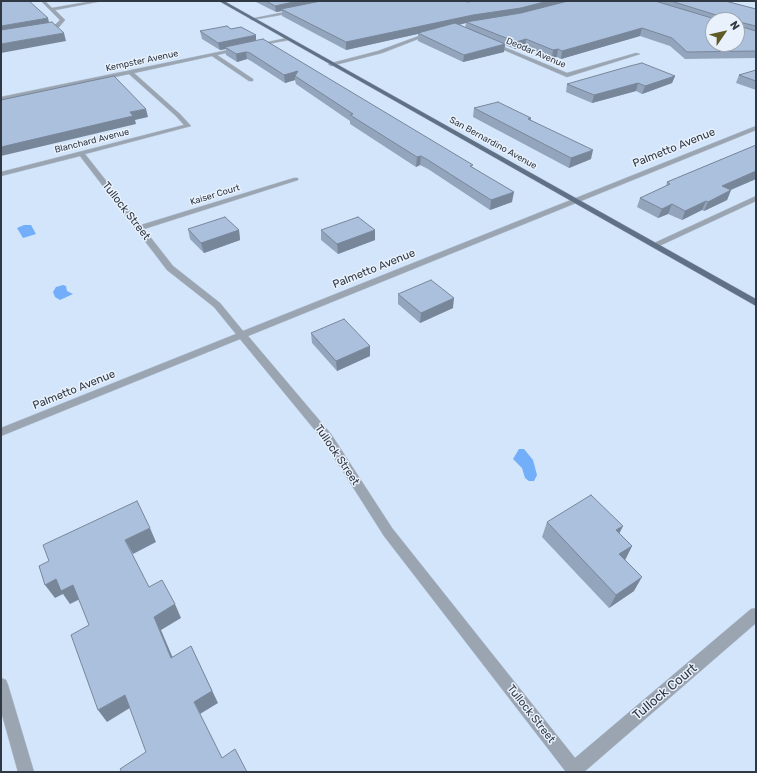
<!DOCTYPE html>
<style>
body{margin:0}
#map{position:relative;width:757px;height:773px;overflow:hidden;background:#d3e5fb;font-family:Rubik,sans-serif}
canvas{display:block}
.frame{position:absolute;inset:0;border:2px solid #2f3843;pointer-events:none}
.north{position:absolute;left:705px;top:12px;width:40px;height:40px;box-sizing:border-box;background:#e8f1fc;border:1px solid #9ea7b2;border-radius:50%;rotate:56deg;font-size:11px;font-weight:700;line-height:16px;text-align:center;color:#2f3843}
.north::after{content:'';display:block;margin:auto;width:14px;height:18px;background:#5f5b27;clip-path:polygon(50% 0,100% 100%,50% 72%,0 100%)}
</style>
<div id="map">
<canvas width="757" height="773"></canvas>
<div class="frame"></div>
<div class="north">N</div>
</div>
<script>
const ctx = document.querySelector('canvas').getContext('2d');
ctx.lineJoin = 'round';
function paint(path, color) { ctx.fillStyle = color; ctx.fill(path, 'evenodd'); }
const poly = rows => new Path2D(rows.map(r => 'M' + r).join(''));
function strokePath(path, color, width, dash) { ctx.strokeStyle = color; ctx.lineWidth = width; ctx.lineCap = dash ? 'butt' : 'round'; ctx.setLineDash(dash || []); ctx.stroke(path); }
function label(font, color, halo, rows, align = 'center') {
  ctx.font = font + ' Rubik,sans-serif'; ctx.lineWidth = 3; ctx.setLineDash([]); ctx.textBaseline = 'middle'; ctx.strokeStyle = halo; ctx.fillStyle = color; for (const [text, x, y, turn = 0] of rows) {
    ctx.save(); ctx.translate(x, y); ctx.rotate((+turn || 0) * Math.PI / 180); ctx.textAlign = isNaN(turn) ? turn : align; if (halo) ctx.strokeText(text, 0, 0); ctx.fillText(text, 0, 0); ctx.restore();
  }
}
paint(poly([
 [24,225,31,225,36,234,23,238,17,228],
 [63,285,66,286,67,291,73,294,60,300,55,297,53,292,56,287],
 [519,449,524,449,533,460,537,475,534,481,529,481,525,478,522,468,513,459]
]), '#72aef9');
const minor = poly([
 [41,1,45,1,52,8,93,1,102,1,55,10,65,20,59,27,45,30,43,28,55,25,60,20,41,1],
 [295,10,297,12,252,20,250,19,295,10],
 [427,33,431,34,382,53,331,66,328,64,378,51,427,33],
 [287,38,289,40,256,46,254,45,287,38],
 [492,42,567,73,636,53,640,54,567,77,490,44,492,42],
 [238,48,240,50,217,55,253,79,253,81,249,81,212,56,134,73,180,114,191,126,85,154,141,225,294,178,298,178,298,180,144,229,173,266,220,303,243,331,756,126,756,130,248,336,331,434,392,528,575,758,751,609,756,608,756,623,584,772,566,772,384,536,323,440,240,339,1,436,1,428,236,334,214,307,167,270,80,156,1,176,1,172,184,125,176,116,129,74,1,101,1,97,238,48],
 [756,196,756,201,657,247,654,247,650,245,756,196],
 [1,678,6,680,8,685,34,772,18,772,1,711,1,678]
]);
const major = poly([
 [219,1,224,1,756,299,756,306,219,1]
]);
strokePath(minor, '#b2c2d6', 1);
strokePath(major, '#b2c2d6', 1);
paint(minor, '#9ba5b1');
paint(major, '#607186');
paint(poly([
 [254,1,464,1,468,2,474,1,726,1,756,9,756,58,685,59,670,46,640,36,561,59,557,57,552,58,525,47,515,49,505,45,504,52,463,62,418,41,418,34,346,50,282,16,282,11,276,12],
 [466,23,465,28,459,25],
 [231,29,256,41,472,167,512,202,490,210,428,169,420,165,416,167,350,124,350,121,296,84,295,80,285,83,251,61,247,59,237,62,226,55,226,49,220,50,202,39,200,31],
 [756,70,756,90,736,83,739,75],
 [675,76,672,83,642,94,636,91,592,103,566,92,567,84],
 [474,108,531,118,531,120,591,159,569,168,473,117],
 [756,145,756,179,731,190,727,200,704,211,702,210,682,220,668,214,658,218,637,207,640,198,666,186,667,182],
 [188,229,239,230,240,240,204,253,190,239],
 [321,230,375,230,375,240,338,254,321,240],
 [398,294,453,308,420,323,398,304],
 [311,333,370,346,370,356,337,371,312,343],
 [547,522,623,526,619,533,632,546,625,560,634,591,609,608,542,537]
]), '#93a5bd');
paint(poly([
 [298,1,332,1,281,9,282,11,276,12,275,6],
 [548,1,575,1,520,15,466,22,466,23,346,50,346,42,473,15],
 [48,18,50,26,1,34,1,26],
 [642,28,640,36,561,59,562,51],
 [64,33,66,41,1,53,1,44],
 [256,35,256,43,225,47,226,49,220,50,218,43],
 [526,39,525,47,515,49,516,42],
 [505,44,504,52,463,62,464,55],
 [558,49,557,57,552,58,553,50],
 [246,52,247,59,237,62,236,54],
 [298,71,295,76,295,80,285,83,284,75],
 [675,76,672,83,642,94,645,86],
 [638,83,636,91,592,103,594,95],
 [146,109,148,117,135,120,136,124,1,156,1,147,130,112],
 [593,150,591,159,569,168,571,158],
 [421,156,420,165,416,167,417,157],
 [756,171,756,179,718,195,722,186],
 [731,190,727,200,704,211,708,202],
 [514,192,512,202,490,210,491,200],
 [706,201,702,210,682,220,685,211],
 [672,204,668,214,658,218,662,209],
 [239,230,240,240,204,253,201,243],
 [375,230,375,240,338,254,337,244],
 [454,298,453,308,420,323,421,313],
 [370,346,370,356,337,371,336,361],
 [623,526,616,540,616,530],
 [150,528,156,542,133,554,125,540],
 [632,546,625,560,619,554],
 [642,577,634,591,609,608,616,595],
 [56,579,73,585,82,598,70,604,63,594,55,598,45,585],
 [175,604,181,618,161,630,178,670,171,658,154,617],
 [191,646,218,703,200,714,228,768,194,702],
 [125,695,133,706,107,722,98,710]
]), '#78869a');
const building = poly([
 [1,1,29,1,48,18,1,26,1,1],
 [266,1,298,1,275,6,266,1],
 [321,1,464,1,468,2,474,1,548,1,521,8,473,15,346,42,281,9,321,1],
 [568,1,655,1,715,19,717,18,716,15,671,1,726,1,729,2,756,9,756,26,739,22,739,26,756,31,756,51,687,52,672,38,642,28,562,51,558,49,553,50,526,39,516,42,466,22,521,13,568,1],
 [713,20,737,20,737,44,713,44,713,20],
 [52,22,64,33,1,44,1,30,52,22],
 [455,23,505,44,464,55,418,33,455,23],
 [227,26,231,29,241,27,256,35,218,43,200,31,227,26],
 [263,39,473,165,470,166,514,192,491,200,428,160,421,156,417,157,350,115,353,114,295,76,298,71,284,75,250,53,246,52,236,54,225,47,263,39],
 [642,63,675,76,645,86,638,83,594,95,567,84,630,66,642,63],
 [756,70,756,81,739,75,756,70],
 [114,76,146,109,130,112,133,116,1,147,1,100,114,76],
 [498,102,531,118,528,119,593,150,571,158,474,108,498,102],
 [756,145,756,171,722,186,731,190,708,202,706,201,685,211,672,204,662,209,640,198,670,184,667,182,756,145],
 [225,217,239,230,201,243,188,229,225,217],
 [358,217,375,230,337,244,321,230,358,217],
 [431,280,454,298,421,313,398,294,431,280],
 [344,319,370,346,336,361,311,333,344,319],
 [591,495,623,526,616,530,632,546,619,554,642,577,616,595,547,522,591,495],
 [137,501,150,528,125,540,149,587,162,580,175,604,154,617,171,658,191,646,212,691,194,702,222,758,235,749,247,772,122,772,120,769,146,752,125,695,98,710,71,635,89,625,73,585,61,591,56,579,45,585,39,566,49,561,43,545,137,501]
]);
paint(building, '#abc0dc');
strokePath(building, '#78869a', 1);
label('9px', '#2f3843', '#e8f1fc', [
 ["Deodar Avenue",536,53,23],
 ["Kempster Avenue",142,61,-12],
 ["Blanchard Avenue",92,141,-14],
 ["San Bernardino Avenue",493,143,29],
 ["Kaiser Court",215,195,-17]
]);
label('11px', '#2f3843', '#e8f1fc', [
 ["Palmetto Avenue",674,148,-22],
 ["Tullock Street",126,211,52],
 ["Palmetto Avenue",374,269,-22],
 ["Palmetto Avenue",74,390,-22],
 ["Tullock Street",337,455,56],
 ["Tullock Street",531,714,52]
]);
label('13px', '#2f3843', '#e8f1fc', [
 ["Tullock Court",665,692,-40]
]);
</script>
